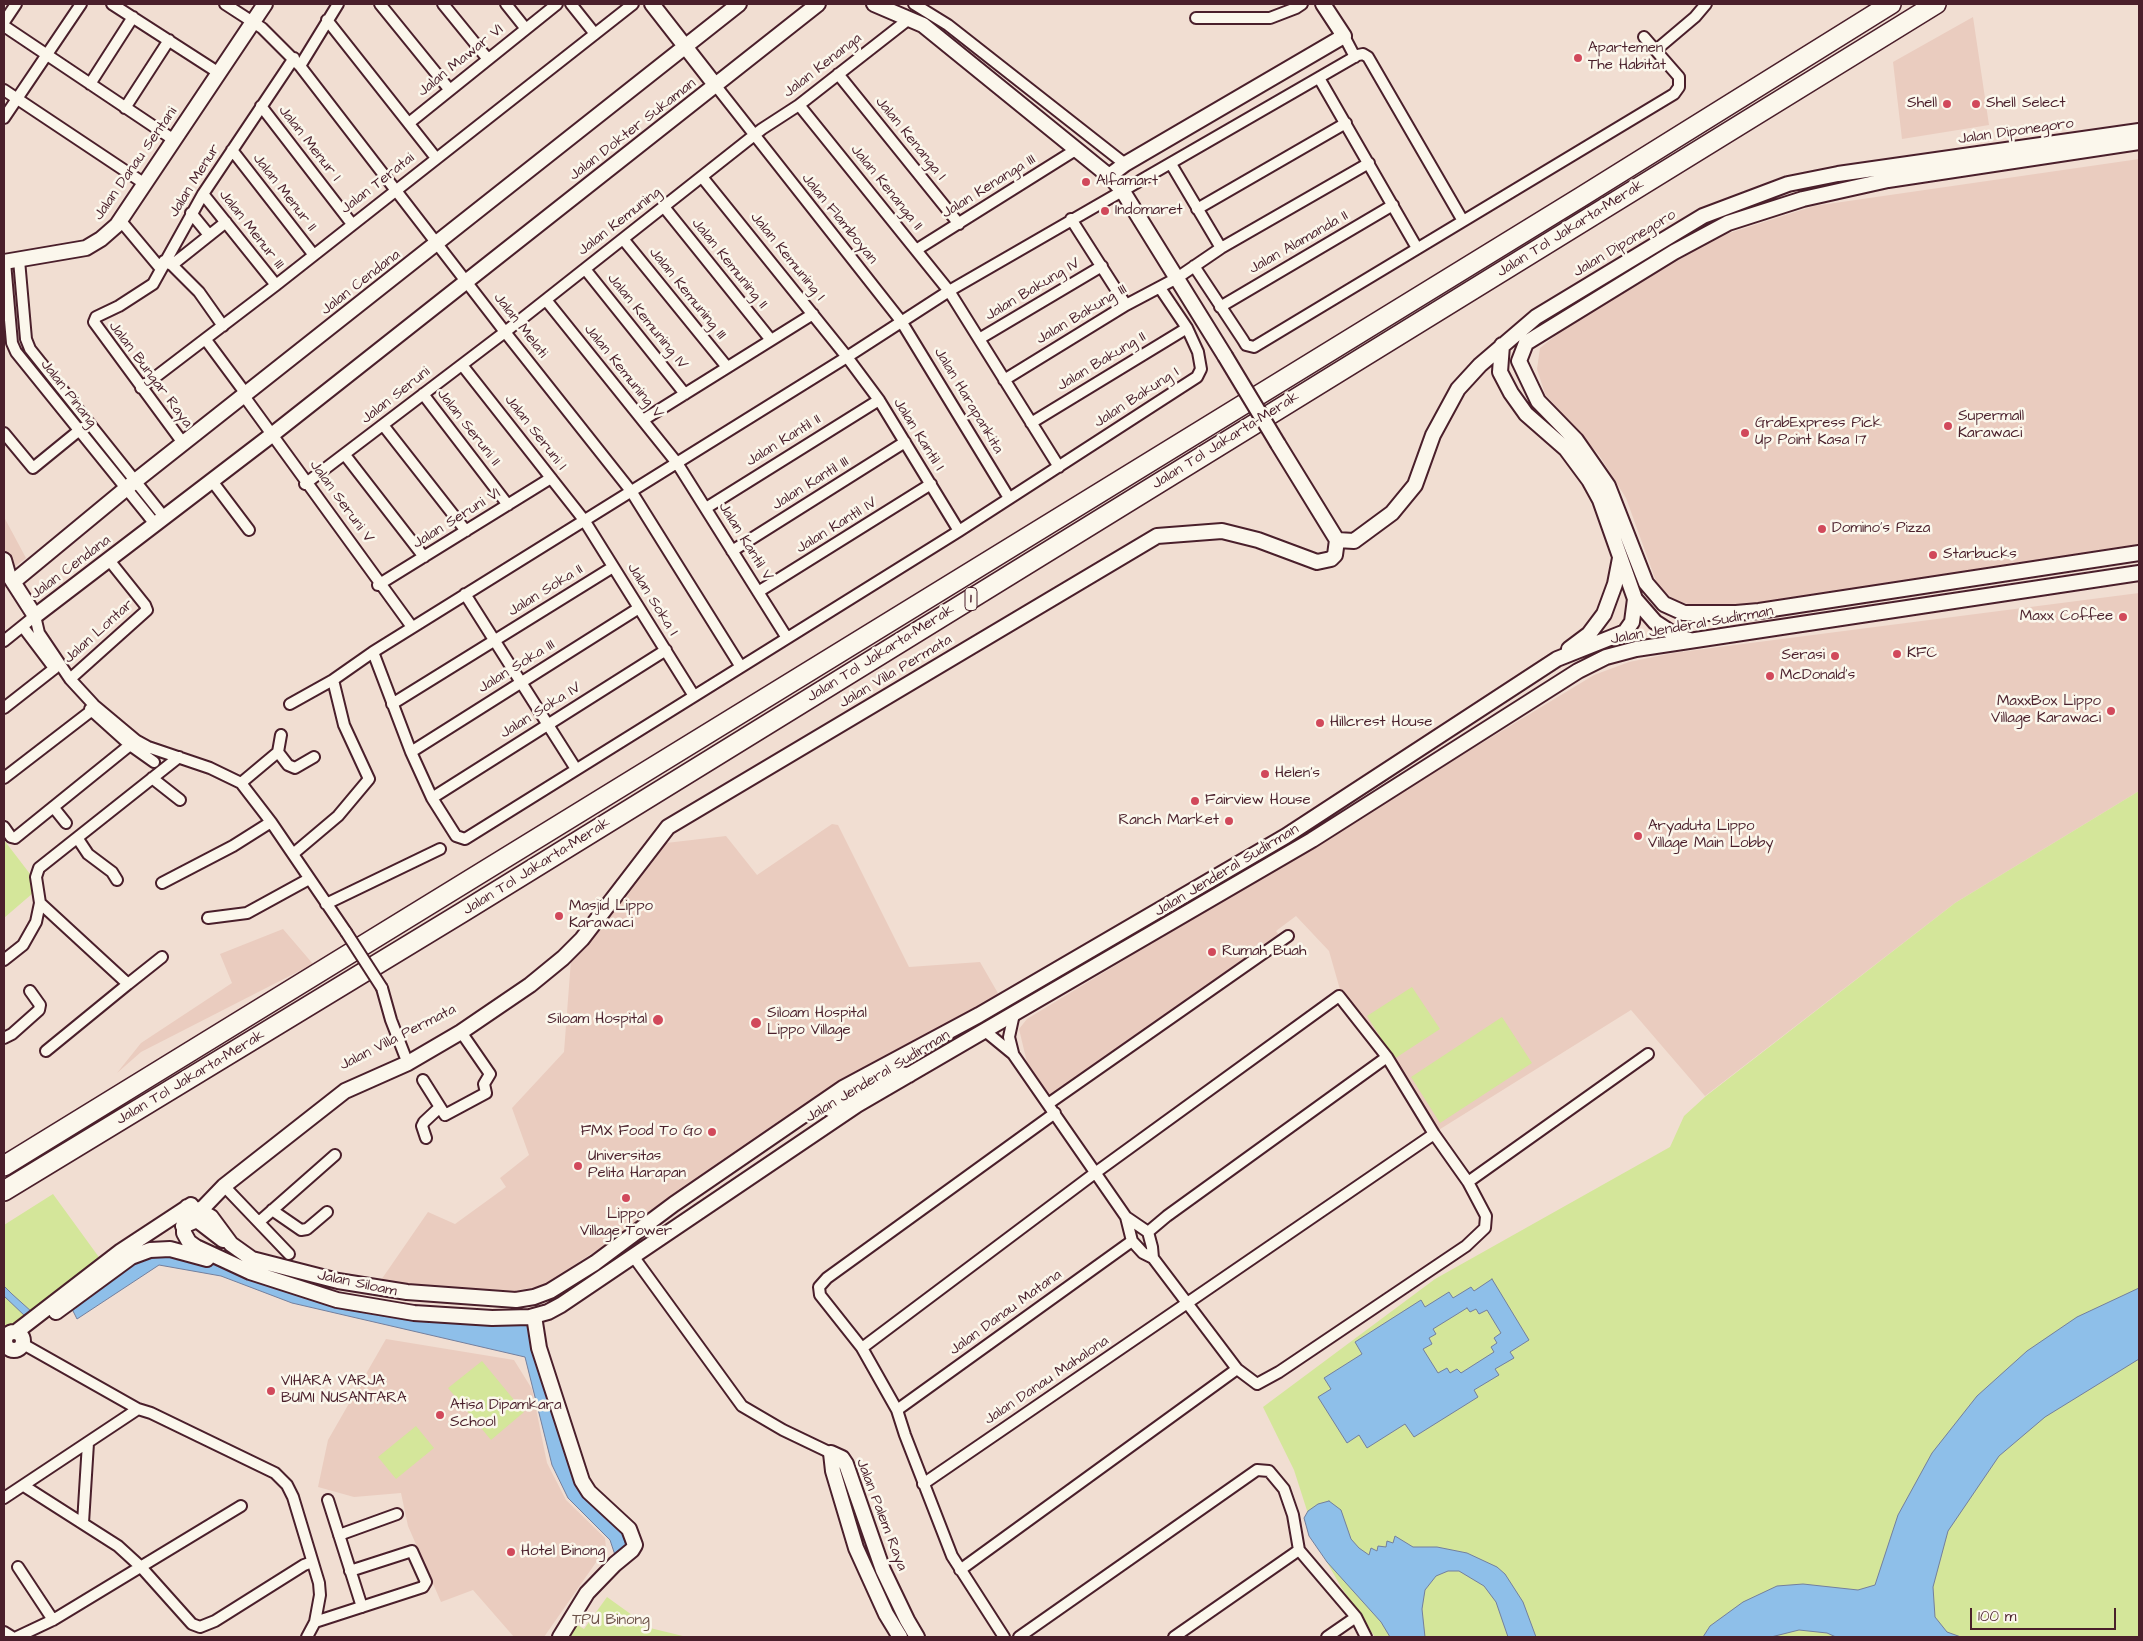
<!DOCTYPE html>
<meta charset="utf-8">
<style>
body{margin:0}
#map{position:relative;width:2143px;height:1641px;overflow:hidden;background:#f1ded2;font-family:"Architects Daughter",sans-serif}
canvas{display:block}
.frame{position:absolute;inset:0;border:5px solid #4a1f2b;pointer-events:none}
.scale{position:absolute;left:1970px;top:1608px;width:146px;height:22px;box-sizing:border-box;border:2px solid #4a1f2b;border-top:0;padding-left:6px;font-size:15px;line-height:18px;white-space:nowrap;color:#4a1f2b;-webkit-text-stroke:4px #fbf7ec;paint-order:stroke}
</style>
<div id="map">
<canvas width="2143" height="1641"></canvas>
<div class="frame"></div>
<div class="scale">100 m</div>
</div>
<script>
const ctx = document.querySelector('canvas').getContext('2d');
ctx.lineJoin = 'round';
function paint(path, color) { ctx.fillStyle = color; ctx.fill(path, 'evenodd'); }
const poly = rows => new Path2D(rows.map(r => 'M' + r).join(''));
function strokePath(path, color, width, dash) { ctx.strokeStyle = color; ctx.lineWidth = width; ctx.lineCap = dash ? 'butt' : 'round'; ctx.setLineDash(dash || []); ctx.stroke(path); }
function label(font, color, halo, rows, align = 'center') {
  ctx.font = font + ' "Architects Daughter",sans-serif'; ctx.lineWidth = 5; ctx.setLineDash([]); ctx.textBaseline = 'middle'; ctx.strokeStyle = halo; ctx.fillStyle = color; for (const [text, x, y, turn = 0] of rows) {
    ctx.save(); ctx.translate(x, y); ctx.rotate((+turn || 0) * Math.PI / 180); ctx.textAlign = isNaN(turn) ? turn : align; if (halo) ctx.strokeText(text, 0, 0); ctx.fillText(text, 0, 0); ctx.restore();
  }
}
paint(poly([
 [1973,17,1989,125,1902,139,1893,62],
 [2139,159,2139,544,1768,603,1693,606,1673,599,1657,584,1626,498,1599,455,1545,394,1537,369,1540,348,1574,321,1720,236,1814,206],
 [4,517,26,558,4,575],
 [2139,593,2139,791,1955,903,1705,1096,1631,1010,1437,1131,1343,1000,1329,951,1296,916,1276,931,1279,935,1051,1095,1032,1083,1019,1029,1027,1019,1594,675,1629,662,1673,653],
 [832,824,838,825,909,967,980,962,999,995,838,1083,668,1203,544,1285,500,1294,379,1283,428,1212,455,1224,506,1187,500,1178,529,1155,512,1108,564,1052,571,960,666,843,726,836,757,875],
 [283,929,313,964,141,1052,117,1073,141,1043,232,983,220,954],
 [386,1339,514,1360,532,1389,547,1463,566,1500,605,1538,606,1548,544,1637,514,1637,473,1590,441,1602,408,1526,401,1493,354,1497,318,1487,328,1440]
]), '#eaccbf');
paint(poly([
 [2139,791,2139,1637,1375,1637,1341,1587,1319,1548,1294,1470,1263,1407,1435,1279,1670,1147,1684,1116,1706,1096,1955,903],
 [4,840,40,887,4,918],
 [1412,987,1440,1029,1394,1059,1367,1016],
 [1502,1017,1532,1063,1440,1123,1411,1077],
 [53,1194,101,1260,13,1326,4,1329,4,1225],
 [482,1361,524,1412,491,1440,448,1388],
 [416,1426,434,1448,396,1479,378,1457],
 [607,1597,650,1628,687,1637,567,1637,574,1623,584,1629]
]), '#d4e69a');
const water = poly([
 [169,1252,230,1266,335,1302,532,1318,582,1490,623,1535,627,1550,616,1558,610,1540,568,1498,552,1465,525,1357,292,1303,221,1276,159,1265,77,1319,71,1307,135,1260,169,1252],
 [1492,1279,1529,1340,1510,1352,1514,1358,1495,1369,1499,1375,1474,1390,1478,1397,1414,1437,1405,1424,1367,1448,1359,1435,1347,1443,1318,1397,1331,1389,1324,1378,1362,1354,1355,1342,1421,1300,1425,1307,1449,1292,1453,1298,1471,1287,1474,1291,1492,1279],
 [1467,1308,1470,1312,1476,1309,1479,1314,1487,1310,1501,1333,1494,1338,1497,1343,1491,1347,1494,1352,1461,1373,1457,1369,1450,1373,1447,1368,1438,1373,1423,1349,1432,1344,1429,1338,1436,1334,1433,1329,1467,1308],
 [4,1286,12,1294,32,1312,26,1317,4,1296,4,1286],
 [2139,1288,2139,1359,2045,1417,1999,1456,1948,1531,1933,1587,1935,1617,1947,1632,1961,1637,1836,1637,1827,1633,1799,1630,1771,1637,1703,1637,1710,1626,1743,1602,1777,1586,1803,1584,1858,1590,1875,1585,1898,1515,1932,1453,1977,1396,2027,1351,2077,1317,2139,1288],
 [1329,1501,1341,1510,1351,1539,1359,1548,1369,1555,1371,1548,1377,1551,1378,1546,1386,1547,1387,1541,1393,1543,1395,1536,1413,1547,1437,1547,1467,1553,1497,1567,1505,1574,1523,1602,1536,1637,1508,1637,1496,1602,1484,1586,1459,1571,1448,1571,1436,1576,1425,1590,1422,1609,1425,1637,1390,1637,1381,1622,1327,1562,1309,1536,1304,1518,1308,1511,1318,1504,1329,1501]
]);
paint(water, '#8ebfe9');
strokePath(water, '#737f9d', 1);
const street = poly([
 [112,4,219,73],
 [225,4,262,28,300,66,505,332,631,491,741,667],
 [380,4,449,89],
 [443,4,487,58],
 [506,4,526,29],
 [571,4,595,34],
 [914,4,948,25,1125,164],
 [1196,18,1270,18,1296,8,1302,4],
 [327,20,436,158],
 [4,22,16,4],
 [4,26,174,140],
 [1344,36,1355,57],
 [1656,50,1695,17,1706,4],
 [300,66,338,4],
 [838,74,959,224],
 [1319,78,1417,248],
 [90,84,133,17],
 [716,86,901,321,1009,498],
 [4,90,145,184],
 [799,105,949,291,1059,467],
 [261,106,352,224],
 [125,108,169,40],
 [4,118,81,4],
 [409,123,557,4],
 [232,150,313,254],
 [1171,164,1221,248],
 [702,177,847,357,879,400,959,531],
 [203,194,276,285],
 [664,207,771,340],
 [1197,209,1346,123],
 [191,213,209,235],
 [1071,219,1126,305],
 [120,220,161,269],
 [623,239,727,367],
 [916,250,1077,149],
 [19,260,26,339,30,349,164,517],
 [164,261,172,265,199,292,223,326],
 [5,262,12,343,16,352,155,524],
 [172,265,226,222],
 [1194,266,1243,340,1246,345,1254,347,1674,94,1679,87,1679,77,1644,37],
 [585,269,685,394],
 [546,300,677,463,787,638],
 [1220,307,1393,205],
 [979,339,1102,266],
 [206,340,246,394],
 [462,365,584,520,694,696],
 [1004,380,1126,305,1177,278,1221,248,1369,163],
 [141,388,276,285,633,4],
 [423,394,508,505],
 [244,396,412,627],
 [643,420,813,314],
 [1031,423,1187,328],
 [383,425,466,531],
 [4,433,33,468,82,428],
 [183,443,94,322,96,317,119,306,153,284,203,194,294,58],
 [345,455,424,557],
 [212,481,249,530],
 [305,484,505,332,762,129,799,105,909,19],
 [706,508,879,400],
 [732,551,905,442],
 [378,585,551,478],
 [758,592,931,484],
 [465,594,576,769],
 [23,627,54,668],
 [4,641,35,616,39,633,70,679,94,705,137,741,148,747,210,768,241,783],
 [373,652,411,752,432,798,456,836,465,839,959,531,1197,377,1201,369,1198,352,1187,328,1160,288],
 [70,679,147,610,145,605,109,560],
 [290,704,333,680,373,652,847,357,949,291,1358,55,1363,54,1368,57,1463,221],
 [392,704,613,567],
 [4,708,55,668],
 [90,709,130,745],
 [281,735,278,752,241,783,271,822,346,932],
 [278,752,288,765,295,768,314,757],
 [411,752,639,608],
 [4,778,91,711],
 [152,778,180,800],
 [432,798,666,650],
 [54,808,66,823],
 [4,827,11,837,15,838,130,745,154,762],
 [78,839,88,854,112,872,117,880],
 [293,854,338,816,369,779,344,725,333,680],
 [162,883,233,846,271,822],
 [40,903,128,984,46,1051],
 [326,904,440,849],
 [208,918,247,913,309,879],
 [4,960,23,945,36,922,40,903,36,877,39,868,179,757],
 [128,984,162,957],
 [382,988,391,1020,405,1056],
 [985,1031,1013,1054,1126,1217,1148,1232,1152,1247,1153,1258],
 [4,1038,12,1034,39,1010,40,1005,30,991],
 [1013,1053,1009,1037,1014,1014],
 [423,1080,445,1115,486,1093,484,1084,490,1074,461,1032],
 [1048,1104,1288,936],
 [426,1138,422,1126,424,1122,440,1107],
 [1468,1182,1648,1054],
 [224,1186,289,1254],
 [272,1210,301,1230,307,1229,327,1212],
 [260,1221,335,1155],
 [1148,1232,1167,1216,1387,1057],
 [633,1256,742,1406,783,1430,831,1453],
 [23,1344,138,1409],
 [862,1348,1095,1173,1339,996,1387,1057,1434,1134,1468,1182,1486,1216,1485,1228,1466,1246,1279,1372,1257,1384,1237,1369,1153,1258,1143,1253,1132,1241,1126,1217],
 [897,1410,1132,1241],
 [923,1484,1434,1134],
 [24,1486,118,1546,141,1567,192,1624,200,1627,215,1621,304,1565,312,1562],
 [4,1498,138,1409,151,1413,275,1473,287,1485,293,1497,319,1583,320,1595,315,1622,307,1637],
 [328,1500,362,1607],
 [83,1523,88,1443],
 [339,1535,397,1514],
 [18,1567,53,1620],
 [960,1570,1237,1369],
 [315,1622,423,1587,426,1582,412,1551,350,1571],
 [4,1632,12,1637],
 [17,1637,53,1620,241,1506],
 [1004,1637,952,1556,905,1435,897,1410,862,1348,820,1295,819,1287,827,1278,1055,1113],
 [1019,1637,1257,1470,1269,1471,1284,1489,1293,1515,1299,1550],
 [1174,1637,1299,1550,1356,1617,1366,1637],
 [1327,1637,1356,1617]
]);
const secondary = poly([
 [652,4,716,86],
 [874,4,923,25,1109,176,1122,190,1225,356],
 [2139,142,1888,180,1803,199,1728,223,1674,252,1526,343,1519,361,1538,401,1576,440,1608,486,1646,583,1664,604,1684,613,1736,613,1759,611,2139,553],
 [1109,176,1125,164,1344,36,1323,4],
 [4,262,86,248,101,239,117,225,265,4],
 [1502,345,1500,372,1511,393,1526,414,1566,449,1589,480,1600,500,1635,599,1655,622,1678,637,1690,640],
 [1278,444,1337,540,1354,541,1392,513,1415,485,1433,435,1458,389,1480,365,1536,317,1703,216,1788,184,1838,174,2139,131],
 [4,560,8,574,35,616,273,434,818,4],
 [13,582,134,482,739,4],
 [1569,649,1589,634,1604,614,1615,584,1620,558],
 [830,1109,853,1093,881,1078,894,1074,909,1075],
 [187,1207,184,1218,184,1233,189,1242,196,1247,250,1272,337,1300,414,1313,492,1318,530,1317,548,1312,561,1305,857,1105,1312,840,1578,671,1606,657,1636,649,2139,573],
 [187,1207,197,1209,211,1217,231,1244,252,1259,338,1281,407,1292,516,1300,534,1297,550,1291,595,1263,674,1204,843,1088,979,1015,1286,836,1557,659,1625,632,1632,622,1635,599],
 [200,1211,224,1186,345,1091,408,1063,461,1032,530,985,563,958,582,939,668,827,1157,536,1222,531,1258,540,1317,562,1331,559,1335,555,1337,540],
 [183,1226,197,1220,223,1240],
 [56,1312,131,1257,150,1250,170,1249,207,1259],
 [534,1316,539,1348,582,1481,589,1492,629,1529,635,1545,632,1550,615,1564,587,1593,560,1637],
 '5 1341a9 9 0 1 1 18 0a9 9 0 1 1-18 0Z',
 [16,1332,121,1251,191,1205],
 [900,1637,886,1614,856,1548,833,1471,831,1453,842,1458,846,1464,883,1570,907,1620,917,1637]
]);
const highway = poly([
 [4,1166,1581,197,1891,4],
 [4,1191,463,912,1936,4]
]);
strokePath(street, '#4a1f2b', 14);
strokePath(secondary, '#4a1f2b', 18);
strokePath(highway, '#4a1f2b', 22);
strokePath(street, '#fbf7ec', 10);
strokePath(secondary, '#fbf7ec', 14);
strokePath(highway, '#fbf7ec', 19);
const streetBridge = poly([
 [346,932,382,988]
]);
const secondaryBridge = poly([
 [1225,356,1278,444]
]);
strokePath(streetBridge, '#4a1f2b', 14, []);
strokePath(secondaryBridge, '#4a1f2b', 18, []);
strokePath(streetBridge, '#fbf7ec', 10);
strokePath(secondaryBridge, '#fbf7ec', 14);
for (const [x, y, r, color] of [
 [1578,58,5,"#d1495b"],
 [1947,104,5,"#d1495b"],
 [1976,104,5,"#d1495b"],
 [1086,182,5,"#d1495b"],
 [1105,211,5,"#d1495b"],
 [1948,426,5,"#d1495b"],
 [1745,433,5,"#d1495b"],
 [1822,529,5,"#d1495b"],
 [1933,555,5,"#d1495b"],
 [2123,617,5,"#d1495b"],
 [1897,654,5,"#d1495b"],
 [1835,656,5,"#d1495b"],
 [1770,676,5,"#d1495b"],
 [2111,711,5,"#d1495b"],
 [1320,723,5,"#d1495b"],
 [1265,774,5,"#d1495b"],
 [1195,801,5,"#d1495b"],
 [1229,821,5,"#d1495b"],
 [1638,836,5,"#d1495b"],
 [559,916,5,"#d1495b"],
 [1212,952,5,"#d1495b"],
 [658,1020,6,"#d1495b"],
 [756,1023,6,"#d1495b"],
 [712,1132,5,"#d1495b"],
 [578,1166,5,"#d1495b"],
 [626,1198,5,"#d1495b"],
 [271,1391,5,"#d1495b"],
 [440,1415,5,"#d1495b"],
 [511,1552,5,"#d1495b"]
]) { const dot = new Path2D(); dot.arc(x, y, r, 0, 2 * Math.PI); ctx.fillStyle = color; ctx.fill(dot); strokePath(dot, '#fbf7ec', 2); }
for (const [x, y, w] of [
 [971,599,12]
]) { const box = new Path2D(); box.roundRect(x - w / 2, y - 11.5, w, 23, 4); ctx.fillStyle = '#fbf7ec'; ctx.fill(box); strokePath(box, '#4a1f2b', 1); }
label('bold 14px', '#4a1f2b', null, [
 ["1",971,599]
]);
label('15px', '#4a1f2b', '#fbf7ec', [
 ["Apartemen",1588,49],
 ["The Habitat",1588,66],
 ["Shell",1937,104,"right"],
 ["Shell Select",1986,104],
 ["Alfamart",1096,182],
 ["Indomaret",1115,211],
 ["Supermall",1958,417],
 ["Karawaci",1958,434],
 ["GrabExpress Pick",1755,424],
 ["Up Point Kasa 17",1755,441],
 ["Domino's Pizza",1832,529],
 ["Starbucks",1943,555],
 ["Maxx Coffee",2113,617,"right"],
 ["KFC",1907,654],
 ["Serasi",1825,656,"right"],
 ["McDonald's",1780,676],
 ["MaxxBox Lippo",2101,702,"right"],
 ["Village Karawaci",2101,719,"right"],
 ["Hillcrest House",1330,723],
 ["Helen's",1275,774],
 ["Fairview House",1205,801],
 ["Ranch Market",1219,821,"right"],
 ["Aryaduta Lippo",1648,827],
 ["Village Main Lobby",1648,844],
 ["Masjid Lippo",569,907],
 ["Karawaci",569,924],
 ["Rumah Buah",1222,952],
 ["Siloam Hospital",767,1014],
 ["Lippo Village",767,1031],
 ["Siloam Hospital",647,1020,"right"],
 ["FMX Food To Go",702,1132,"right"],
 ["Universitas",588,1157],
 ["Pelita Harapan",588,1174],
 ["Lippo",626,1215,"center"],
 ["Village Tower",626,1232,"center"],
 ["VIHARA VARJA",281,1382],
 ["BUMI NUSANTARA",281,1399],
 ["Atisa Dipamkara",450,1406],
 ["School",450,1423],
 ["Hotel Binong",521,1552]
], 'left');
label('15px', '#4a1f2b', '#fbf7ec', [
 ["Jalan Mawar VI",461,61,-39],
 ["Jalan Kenanga",823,66,-38],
 ["Jalan Dokter Sukaman",633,130,-38],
 ["Jalan Diponegoro",2016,132,-8],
 ["Jalan Kenanga I",910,139,51],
 ["Jalan Menur I",309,144,52],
 ["Jalan Danau Sentani",136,164,-55],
 ["Jalan Menur",195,181,-58],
 ["Jalan Teratai",378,184,-38],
 ["Jalan Kenanga III",989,187,-32],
 ["Jalan Kenanga II",886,188,51],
 ["Jalan Menur II",284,193,52],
 ["Jalan Flamboyan",839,219,51],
 ["Jalan Kemuning",620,222,-38],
 ["Jalan Tol Jakarta–Merak",1571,229,-32],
 ["Jalan Menur III",251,230,52],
 ["Jalan Alamanda II",1299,243,-30],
 ["Jalan Diponegoro",1625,244,-31],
 ["Jalan Kemuning I",787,257,51],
 ["Jalan Kemuning II",729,264,51],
 ["Jalan Cendana",361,283,-38],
 ["Jalan Bakung IV",1033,290,-31],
 ["Jalan Kemuning III",687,294,51],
 ["Jalan Bakung III",1082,315,-31],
 ["Jalan Kemuning IV",647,322,51],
 ["Jalan Melati",520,326,52],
 ["Jalan Bakung II",1102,362,-31],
 ["Jalan Kemuning V",623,372,51],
 ["Jalan Bungar Raya",150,375,53],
 ["Jalan Pinang",68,394,52],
 ["Jalan Seruni",396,396,-38],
 ["Jalan Bakung I",1137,398,-33],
 ["Jalan Harapankita",968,401,59],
 ["Jalan Seruni II",468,428,52],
 ["Jalan Seruni I",535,433,52],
 ["Jalan Kantil I",918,435,58],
 ["Jalan Kantil II",784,441,-32],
 ["Jalan Tol Jakarta–Merak",1226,441,-32],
 ["Jalan Kantil III",811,484,-32],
 ["Jalan Seruni V",341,502,54],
 ["Jalan Seruni VI",457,519,-32],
 ["Jalan Kantil IV",837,526,-32],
 ["Jalan Kantil V",745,542,58],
 ["Jalan Cendana",71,568,-37],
 ["Jalan Soka II",546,591,-32],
 ["Jalan Soka I",652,600,58],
 ["Jalan Jenderal Sudirman",1692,626,-10],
 ["Jalan Lontar",99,632,-42],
 ["Jalan Tol Jakarta–Merak",881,654,-32],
 ["Jalan Soka III",517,667,-32],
 ["Jalan Villa Permata",896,672,-31],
 ["Jalan Soka IV",541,711,-32],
 ["Jalan Tol Jakarta–Merak",537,867,-32],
 ["Jalan Jenderal Sudirman",1227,871,-31],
 ["Jalan Villa Permata",398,1038,-27],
 ["Jalan Jenderal Sudirman",878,1077,-31],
 ["Jalan Tol Jakarta–Merak",191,1078,-31],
 ["Jalan Siloam",357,1284,12],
 ["Jalan Danau Matana",1006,1313,-36],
 ["Jalan Danau Mahalona",1047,1381,-34],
 ["Jalan Palem Raya",881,1515,69]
]);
label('15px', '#6c5147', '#fbf7ec', [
 ["TPU Binong",611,1621]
]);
</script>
